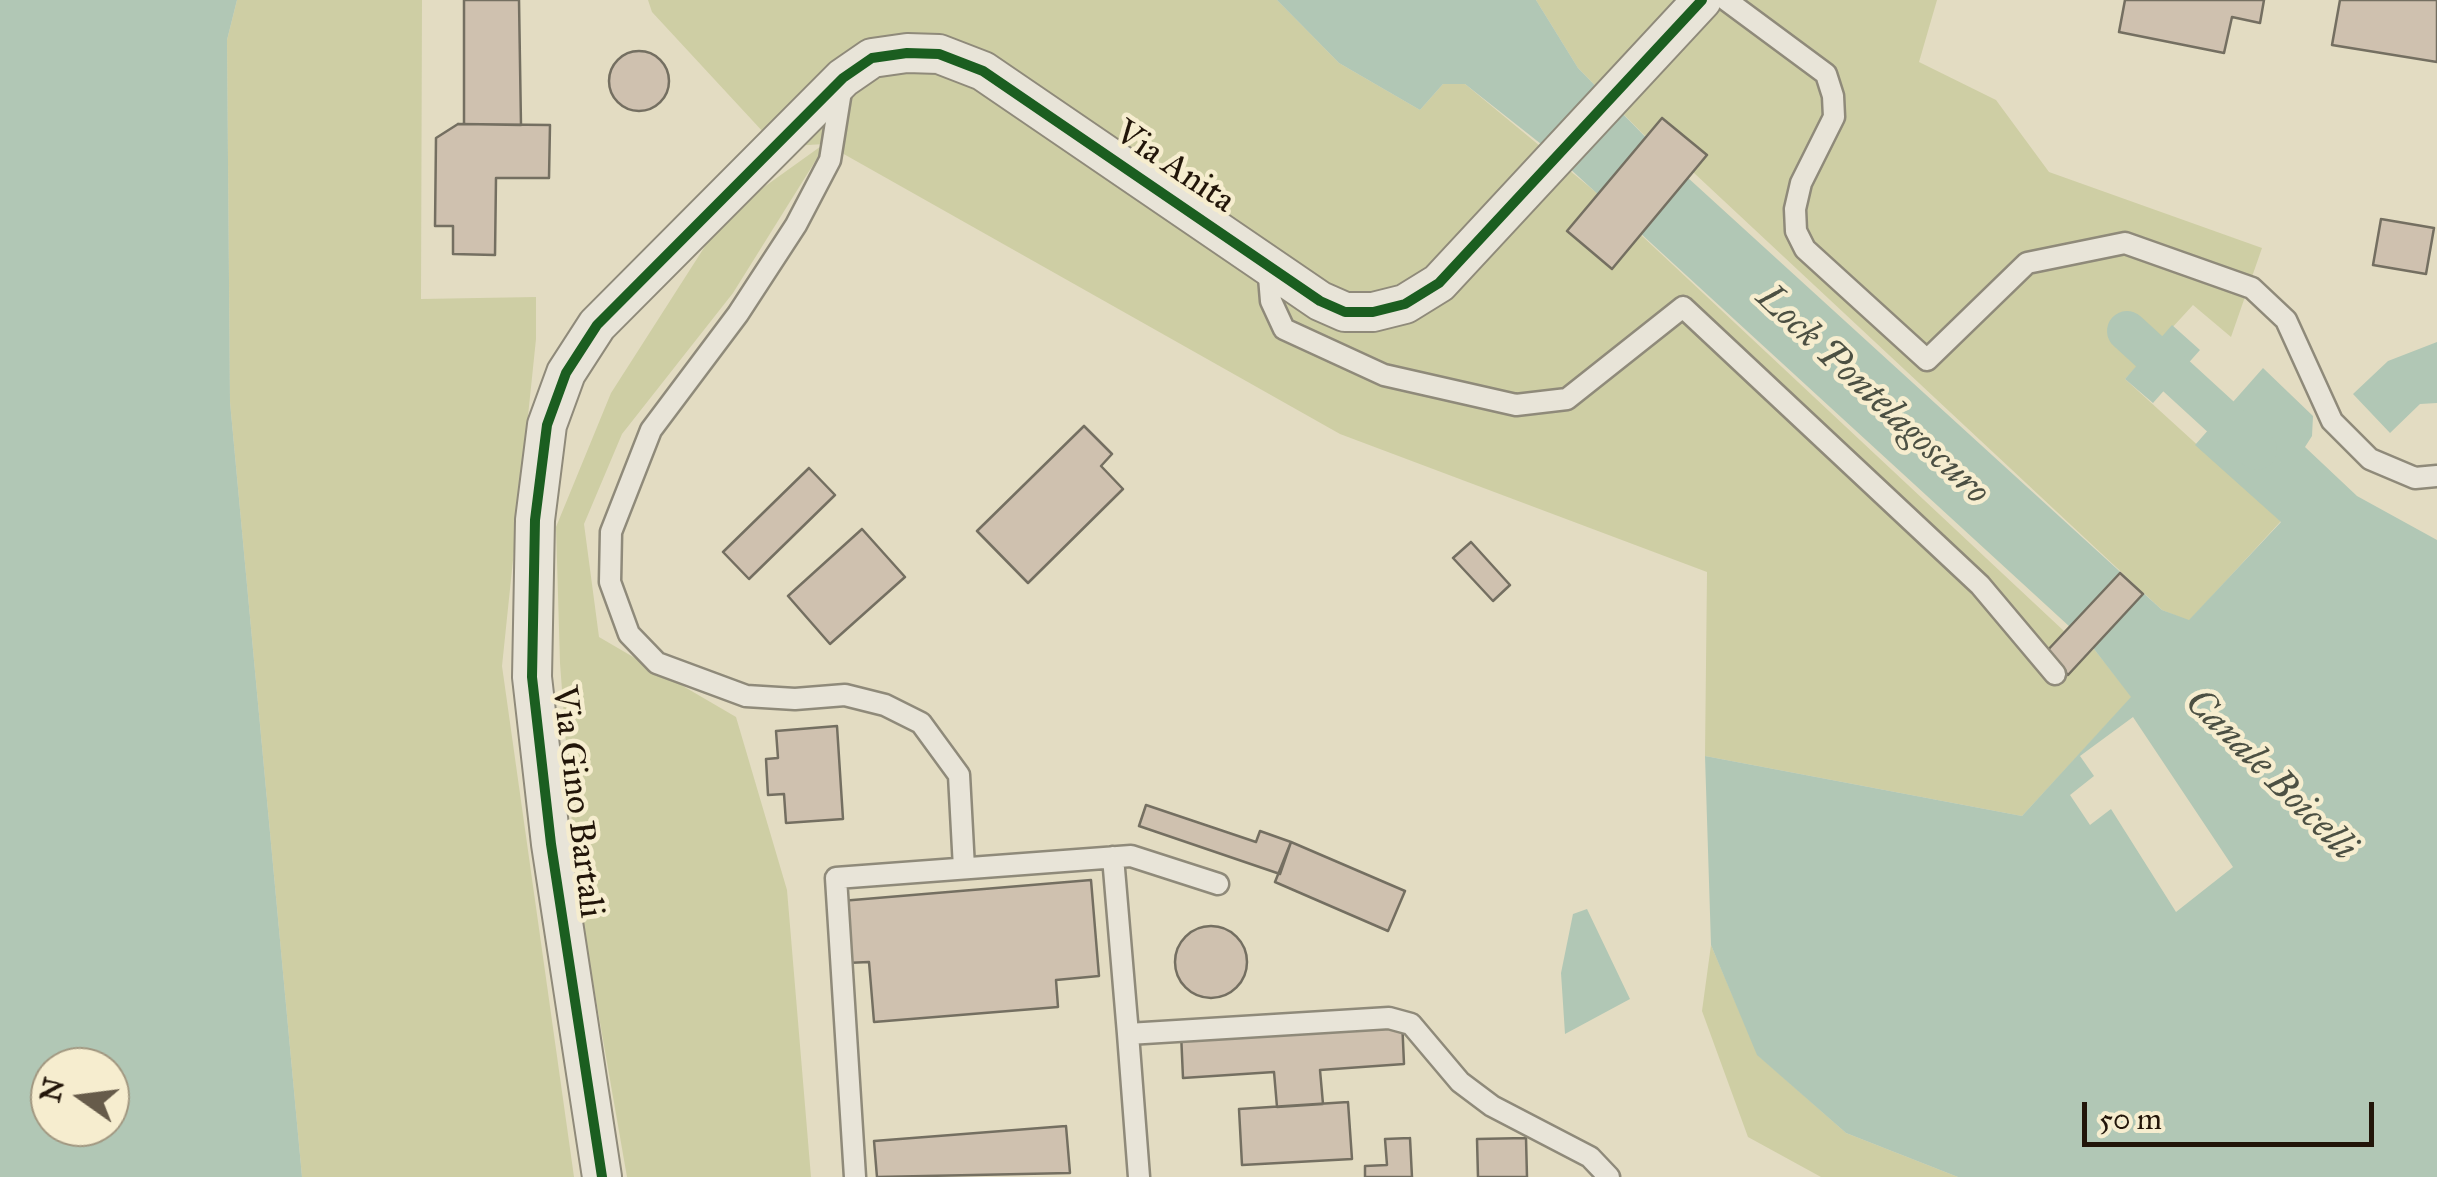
<!DOCTYPE html>
<style>
body{margin:0}
#map{position:relative;width:2437px;height:1177px;overflow:hidden;background:#e3dcc2;font-family:"IM FELL Great Primer",serif}
canvas{display:block}
.north{position:absolute;left:30px;top:1047px;width:100px;height:100px;box-sizing:border-box;background:#f6edcf;border:2px solid #a19780;border-radius:50%;rotate:284deg;font-size:28px;font-weight:700;line-height:40px;text-align:center;color:#221509}
.north::after{content:'';display:block;margin:auto;width:35px;height:45px;background:#665b4a;clip-path:polygon(50% 0,100% 100%,50% 72%,0 100%)}
.scale{position:absolute;left:2082px;top:1102px;width:292px;height:45px;box-sizing:border-box;border:5px solid #221509;border-top:0;padding-left:12px;font-size:30px;line-height:35px;white-space:nowrap;color:#221509;-webkit-text-stroke:8px #f6edcf;paint-order:stroke}
</style>
<div id="map">
<canvas width="2437" height="1177"></canvas>
<div class="north">N</div>
<div class="scale">50 m</div>
</div>
<script>
const ctx = document.querySelector('canvas').getContext('2d');
ctx.lineJoin = 'round';
function paint(path, color) { ctx.fillStyle = color; ctx.fill(path, 'evenodd'); }
const poly = rows => new Path2D(rows.map(r => 'M' + r).join(''));
function strokePath(path, color, width, dash) { ctx.strokeStyle = color; ctx.lineWidth = width; ctx.lineCap = dash ? 'butt' : 'round'; ctx.setLineDash(dash || []); ctx.stroke(path); }
function label(font, color, halo, rows, align = 'center') {
  ctx.font = font + ' "IM FELL Great Primer",serif'; ctx.lineWidth = 9; ctx.setLineDash([]); ctx.textBaseline = 'middle'; ctx.strokeStyle = halo; ctx.fillStyle = color; for (const [text, x, y, turn = 0] of rows) {
    ctx.save(); ctx.translate(x, y); ctx.rotate((+turn || 0) * Math.PI / 180); ctx.textAlign = isNaN(turn) ? turn : align; if (halo) ctx.strokeText(text, 0, 0); ctx.fillText(text, 0, 0); ctx.restore();
  }
}
paint(poly([
 [237,0,422,0,421,299,536,297,536,339,502,666,574,1177,302,1177,230,402,227,40],
 [648,0,1277,0,1339,63,1420,110,1443,84,1465,84,1598,194,1568,231,1612,268,1641,235,2065,632,2068,674,2094,649,2132,697,2022,816,1705,756,1707,572,1340,434,826,144,733,293,622,434,584,524,599,637,736,717,787,890,811,1177,627,1177,577,891,560,663,556,527,611,393,725,215,824,144,777,147,652,12],
 [1536,0,1937,0,1919,62,1996,100,2049,172,2262,248,2231,337,2193,305,2125,379,2281,521,2189,621,2162,610,1693,172,1706,155,1662,118,1645,136,1578,68],
 [1711,945,1758,1055,1846,1133,1958,1177,1821,1177,1748,1137,1702,1011]
]), '#cecea4');
paint(poly([
 [0,0,237,0,227,40,230,402,302,1177,0,1177],
 [50,1067,110,1067,110,1127,50,1127],
 [1277,0,1536,0,1578,68,1664,156,2162,610,2189,620,2281,522,2195,445,2263,368,2313,416,2312,436,2305,447,2357,496,2437,540,2437,1177,1958,1177,1846,1133,1757,1055,1711,945,1705,756,2022,816,2131,697,2094,649,1555,155,1465,84,1443,84,1420,110,1339,63],
 [2172,325,2200,350,2153,403,2125,379],
 [2437,342,2437,403,2420,404,2390,433,2353,394,2388,361],
 [1587,909,1630,999,1565,1034,1561,973,1573,914]
]), '#b1c7b5');
paint(poly([
 [2133,717,2233,867,2176,912,2111,809,2090,825,2070,795,2094,776,2080,756]
]), '#e3dcc2');
strokePath(poly([
 [2127,331,2257,450]
]), '#b1c7b5', 40);
const building = poly([
 [464,0,519,0,521,125,464,124,464,0],
 [2125,0,2264,0,2260,23,2232,17,2224,53,2119,32,2125,0],
 [2340,0,2437,0,2437,62,2332,45,2340,0],
 '609 81a30 30 0 1 1 60 0a30 30 0 1 1-60 0Z',
 [1662,118,1707,155,1612,269,1567,231,1662,118],
 [458,124,550,125,549,178,496,178,495,255,453,254,453,226,435,226,436,138,458,124],
 [2381,219,2434,228,2426,274,2373,265,2381,219],
 [1084,426,1112,454,1101,466,1123,489,1028,583,977,531,1084,426],
 [809,468,835,495,749,579,723,552,809,468],
 [862,529,905,577,830,644,788,596,862,529],
 [1471,542,1510,585,1493,601,1453,558,1471,542],
 [2120,573,2143,594,2068,675,2045,653,2120,573],
 [837,726,843,819,786,823,784,794,768,795,766,759,778,758,776,731,837,726],
 [1146,805,1256,842,1260,831,1291,842,1280,874,1139,826,1146,805],
 [1291,842,1405,891,1388,931,1275,882,1291,842],
 [1091,880,1099,976,1056,980,1058,1007,874,1022,869,962,846,963,841,901,1091,880],
 '1175 962a36 36 0 1 1 72 0a36 36 0 1 1-72 0Z',
 [1402,1019,1404,1064,1320,1070,1323,1104,1277,1107,1274,1072,1183,1078,1181,1033,1402,1019],
 [1348,1102,1352,1159,1242,1165,1239,1109,1348,1102],
 [1066,1126,1070,1173,877,1177,874,1141,1066,1126],
 [1410,1138,1412,1177,1365,1177,1365,1166,1387,1165,1385,1139,1410,1138],
 [1526,1138,1527,1177,1478,1177,1477,1139,1526,1138]
]);
paint(building, '#cfc1af');
strokePath(building, '#746f61', 2.5);
const service = poly([
 [1726,0,1826,74,1833,96,1834,117,1801,183,1795,209,1796,231,1805,249,1927,360,2027,263,2125,243,2252,288,2286,320,2332,421,2370,459,2415,478,2437,476],
 [842,85,830,160,796,225,738,314,651,430,611,532,610,582,629,634,657,663,746,696,795,699,845,695,885,705,921,723,959,775,964,868],
 [1268,265,1271,301,1284,329,1384,375,1516,405,1567,399,1683,307,1980,585,2055,674],
 [1113,857,1128,1034,1389,1018,1411,1024,1460,1082,1492,1106,1590,1157,1609,1177],
 [1128,1034,1139,1177],
 [855,1177,836,878,1131,856,1218,884]
]);
const minor = poly([
 [602,1177,551,844,532,677,535,520,547,425,566,373,597,325,843,78,872,58,907,53,939,54,983,71,1320,301,1345,312,1373,312,1405,304,1439,283,1702,0]
]);
strokePath(service, '#8f8a7a', 25);
strokePath(minor, '#8f8a7a', 42);
strokePath(service, '#e8e4d8', 20);
strokePath(minor, '#e8e4d8', 38);
strokePath(poly([
 [602,1177,551,844,532,677,535,520,547,425,566,373,597,325,843,78,872,58,907,53,939,54,983,71,1320,301,1345,312,1373,312,1405,304,1439,283,1702,0]
]), '#1b5e20', 10);
label('35px', '#221509', '#f6edcf', [
 ["Via Anita",1174,168,34],
 ["Via Gino Bartali",576,802,83]
]);
label('italic 38px', '#4c5043', '#f6edcf', [
 ["Lock Pontelagoscuro",1872,396,43],
 ["Canale Boicelli",2270,776,45]
]);
</script>
